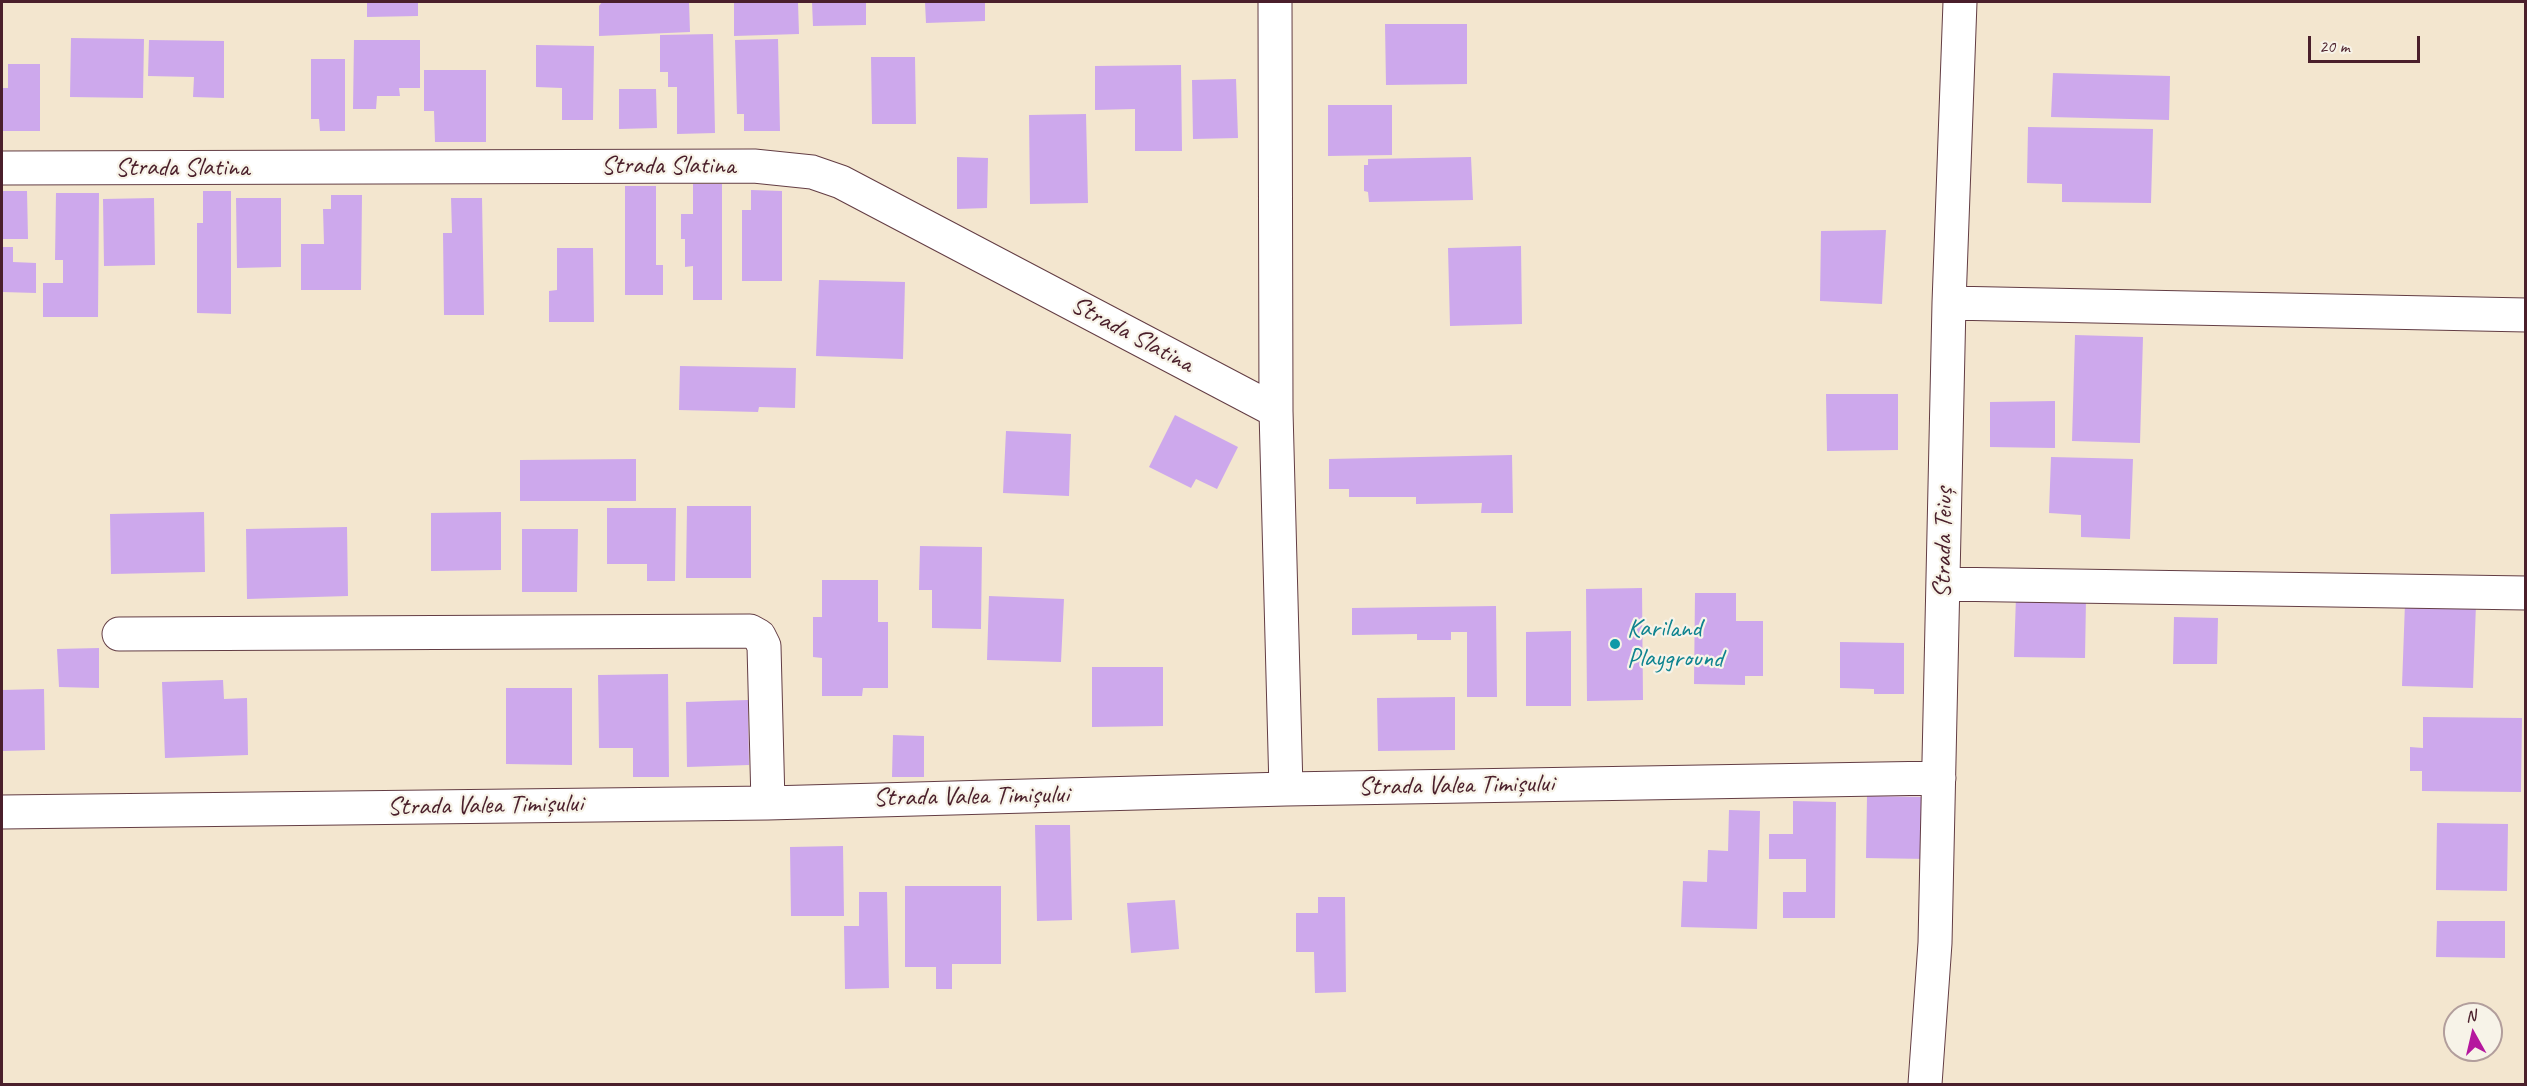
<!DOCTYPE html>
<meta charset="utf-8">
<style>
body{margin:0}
#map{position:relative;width:2527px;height:1086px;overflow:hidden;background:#f3e6cf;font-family:Caveat,sans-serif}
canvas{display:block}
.frame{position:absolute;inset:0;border:3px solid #4a1f2b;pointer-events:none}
.north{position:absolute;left:2443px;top:1002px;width:60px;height:60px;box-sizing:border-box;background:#f7f3e8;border:2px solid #b29e9c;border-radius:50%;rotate:352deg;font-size:16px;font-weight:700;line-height:24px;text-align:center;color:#4a1f2b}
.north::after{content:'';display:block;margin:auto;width:21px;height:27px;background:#b5179e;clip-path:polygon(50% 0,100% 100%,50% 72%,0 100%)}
.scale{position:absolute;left:2308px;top:36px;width:112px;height:27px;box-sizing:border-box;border:3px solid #4a1f2b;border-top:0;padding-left:8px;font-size:18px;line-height:21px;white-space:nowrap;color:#4a1f2b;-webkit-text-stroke:4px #f7f3e8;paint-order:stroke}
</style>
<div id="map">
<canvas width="2527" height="1086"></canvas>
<div class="frame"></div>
<div class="north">N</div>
<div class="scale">20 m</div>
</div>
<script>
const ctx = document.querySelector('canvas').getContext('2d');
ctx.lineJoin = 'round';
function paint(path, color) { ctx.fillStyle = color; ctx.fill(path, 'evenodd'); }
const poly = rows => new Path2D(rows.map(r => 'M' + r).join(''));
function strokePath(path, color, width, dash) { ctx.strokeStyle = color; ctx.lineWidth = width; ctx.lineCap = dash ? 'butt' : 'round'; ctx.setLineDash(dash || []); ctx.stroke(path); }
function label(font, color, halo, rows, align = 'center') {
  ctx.font = font + ' Caveat,sans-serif'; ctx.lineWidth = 4.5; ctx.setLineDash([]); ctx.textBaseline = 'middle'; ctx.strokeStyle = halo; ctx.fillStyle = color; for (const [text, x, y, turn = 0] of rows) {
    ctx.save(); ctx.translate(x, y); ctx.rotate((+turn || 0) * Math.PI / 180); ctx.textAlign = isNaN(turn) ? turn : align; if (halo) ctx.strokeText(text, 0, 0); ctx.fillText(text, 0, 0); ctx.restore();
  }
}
paint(poly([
 [367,2,418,2,418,16,367,17],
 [602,2,689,2,690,32,599,36,599,6],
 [734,2,798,2,799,34,734,36],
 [812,2,866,2,866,25,813,26],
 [925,2,985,2,985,21,926,23],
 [1385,24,1467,24,1467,84,1386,85],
 [713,34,715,133,677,134,677,87,668,87,668,72,660,72,660,35],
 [71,38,144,39,143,98,70,97],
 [778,39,780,131,744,131,744,114,737,114,735,40],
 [149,40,224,41,224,98,193,97,194,77,148,76],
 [354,40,420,40,420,88,399,88,400,96,377,96,376,109,353,109],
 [536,45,594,46,593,120,562,120,562,88,536,87],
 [871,57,915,57,916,124,872,124],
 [311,59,345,59,345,131,320,131,319,119,311,119],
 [8,64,40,64,40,131,2,131,2,88,8,88],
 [1181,65,1182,151,1135,151,1135,109,1095,110,1095,66],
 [424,70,486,70,486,142,435,142,434,111,424,111],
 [2053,73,2170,76,2169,120,2051,117],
 [1236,79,1238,138,1193,139,1192,80],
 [619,89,656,89,657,128,619,129],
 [1328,105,1392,105,1392,155,1328,156],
 [1086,114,1088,203,1030,204,1029,115],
 [2028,127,2153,129,2151,203,2062,202,2062,184,2027,183],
 [957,157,988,158,987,208,957,209],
 [1471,157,1473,200,1369,202,1368,192,1364,191,1364,165,1368,165,1368,159],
 [693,184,722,184,722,300,693,300,693,266,685,267,685,239,681,239,681,214,693,214],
 [625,186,656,186,656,265,663,265,663,295,625,295],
 [751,190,782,191,782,281,742,281,742,210,751,210],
 [2,191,27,191,28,239,2,239],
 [203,191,231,191,231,314,197,313,197,223,203,223],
 [56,193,99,193,98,317,43,317,43,283,63,283,63,260,55,260],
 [331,195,362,195,361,290,301,290,301,244,324,244,323,209,331,209],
 [154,198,155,265,104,266,103,199],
 [236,198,281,198,281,267,237,268],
 [451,198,482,198,484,315,444,315,443,233,452,233],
 [1886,230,1882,304,1820,301,1821,231],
 [1521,246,1522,324,1450,326,1448,248],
 [2,247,13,247,13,262,36,263,36,293,2,292],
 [557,248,593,248,594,322,549,322,549,291,557,290],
 [819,280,905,282,903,359,816,356],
 [2075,335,2143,337,2140,443,2072,441],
 [680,366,796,368,795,408,759,407,758,412,679,410],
 [1826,394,1898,394,1898,450,1827,451],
 [2055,401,2055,448,1990,447,1990,402],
 [1175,415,1238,447,1217,489,1196,479,1191,488,1149,467],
 [1006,431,1071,434,1069,496,1003,493],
 [1512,455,1513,513,1481,513,1482,503,1416,504,1416,497,1349,497,1349,489,1329,489,1329,459],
 [2051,457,2133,459,2130,539,2081,537,2081,515,2049,513],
 [636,459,636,501,520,501,520,460],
 [687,506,751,506,751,578,686,578],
 [607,508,676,508,675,581,647,581,647,564,607,564],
 [204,512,205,572,111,574,110,514],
 [501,512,501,570,431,571,431,513],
 [347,527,348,596,247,599,246,529],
 [522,529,578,529,577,592,522,592],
 [920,546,982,547,981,629,932,628,932,590,919,590],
 [822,580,878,580,878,622,888,622,888,688,863,688,862,696,822,696,822,658,813,657,813,617,822,617],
 [1642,588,1643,700,1587,701,1586,589],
 [1695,593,1736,593,1736,621,1763,621,1763,676,1745,676,1745,685,1694,684],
 [989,596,1064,599,1061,662,987,660],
 [2016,596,2086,598,2085,658,2014,657],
 [2405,603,2476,604,2473,688,2402,686],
 [1496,606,1497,697,1467,697,1467,632,1451,632,1451,640,1417,640,1417,634,1352,635,1352,608],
 [2174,617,2218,618,2217,664,2173,664],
 [1571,631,1571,706,1526,706,1526,632],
 [1840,642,1904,643,1904,694,1874,694,1874,689,1840,688],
 [99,648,99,688,59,687,57,649],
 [1092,667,1163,667,1163,726,1092,727],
 [668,674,669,777,633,777,633,748,599,748,598,675],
 [223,680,224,699,247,698,248,755,165,758,162,682],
 [506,688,572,688,572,765,506,764],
 [44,689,45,750,2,751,2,690],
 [1455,697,1455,750,1378,751,1377,698],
 [748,700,749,765,687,767,686,702],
 [2423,717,2522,718,2521,792,2422,791,2422,771,2410,771,2410,747,2423,748],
 [893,735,924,736,924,777,892,777],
 [1867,796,1929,797,1928,859,1866,858],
 [1793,801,1836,802,1835,918,1783,918,1783,892,1806,892,1806,859,1769,859,1769,834,1793,834],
 [1729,810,1760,811,1757,929,1681,927,1683,881,1707,882,1708,850,1728,851],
 [2437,823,2508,824,2507,891,2436,890],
 [1035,825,1070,825,1072,920,1037,921],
 [843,846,844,916,791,916,790,847],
 [905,886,1001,886,1001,964,952,964,952,989,936,989,936,967,905,967],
 [859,892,887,892,889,988,845,989,844,926,859,926],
 [1318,897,1345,897,1346,992,1315,993,1314,952,1296,952,1296,913,1318,913],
 [1175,900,1179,949,1131,953,1127,903],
 [2437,921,2505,921,2505,958,2436,957]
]), '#cda8ec');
const minor = poly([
 [1275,2,1276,411,1286,789],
 [2,168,754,166,812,172,841,182,1276,411],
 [1949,303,2526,315],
 [1943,584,2526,593],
 [119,634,750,631,759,636,764,646,768,803],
 [2,812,768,803,1286,789,1939,778],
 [1925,1084,1935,943,1949,303,1960,2]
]);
strokePath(minor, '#633d44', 35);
strokePath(minor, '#fff', 33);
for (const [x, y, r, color] of [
 [1615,644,6,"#0f9aa8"]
]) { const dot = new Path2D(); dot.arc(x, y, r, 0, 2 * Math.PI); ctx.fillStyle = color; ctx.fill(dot); strokePath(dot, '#f7f3e8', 2); }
label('26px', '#4a1f2b', '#f7f3e8', [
 ["Strada Slatina",668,166],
 ["Strada Slatina",182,168],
 ["Strada Slatina",1132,335,28],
 ["Strada Teiuș",1944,543,-89],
 ["Strada Valea Timișului",1456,786,-1],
 ["Strada Valea Timișului",971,797,-1],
 ["Strada Valea Timișului",485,806,-1]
]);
label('26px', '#0d838f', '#f7f3e8', [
 ["Kariland",1627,629],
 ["Playground",1627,659]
], 'left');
</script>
